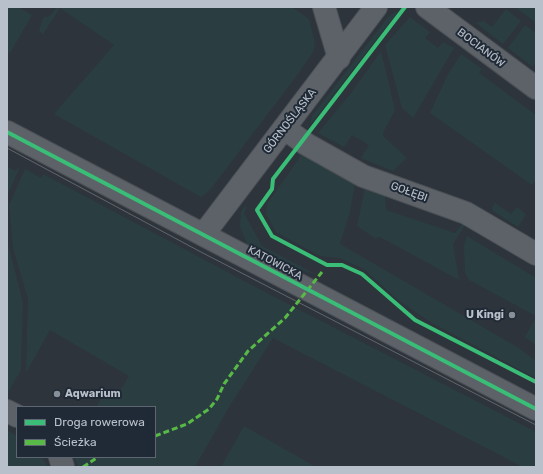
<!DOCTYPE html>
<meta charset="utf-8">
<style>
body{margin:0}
#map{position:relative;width:543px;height:474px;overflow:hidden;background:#2d343b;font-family:Rubik,sans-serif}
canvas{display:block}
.frame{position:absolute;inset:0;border:8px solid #b8c0cb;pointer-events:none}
.legend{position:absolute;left:16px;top:406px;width:140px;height:52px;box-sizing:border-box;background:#202a36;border:1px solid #5d6672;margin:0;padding:5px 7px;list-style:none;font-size:12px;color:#b8c0cb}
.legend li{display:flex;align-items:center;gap:8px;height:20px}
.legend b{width:20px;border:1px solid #5d6672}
</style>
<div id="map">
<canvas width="543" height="474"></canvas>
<div class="frame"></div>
<ul class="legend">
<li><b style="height:5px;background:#3abd76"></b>Droga rowerowa</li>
<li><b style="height:5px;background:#58b947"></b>Ścieżka</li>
</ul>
</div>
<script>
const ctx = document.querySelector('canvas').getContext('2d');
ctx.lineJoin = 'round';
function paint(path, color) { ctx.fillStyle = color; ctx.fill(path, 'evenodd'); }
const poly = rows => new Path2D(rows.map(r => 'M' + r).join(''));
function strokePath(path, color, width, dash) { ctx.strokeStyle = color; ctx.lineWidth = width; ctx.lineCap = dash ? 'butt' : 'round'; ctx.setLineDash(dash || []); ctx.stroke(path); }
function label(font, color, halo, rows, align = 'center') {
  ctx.font = font + ' Rubik,sans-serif'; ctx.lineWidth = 4; ctx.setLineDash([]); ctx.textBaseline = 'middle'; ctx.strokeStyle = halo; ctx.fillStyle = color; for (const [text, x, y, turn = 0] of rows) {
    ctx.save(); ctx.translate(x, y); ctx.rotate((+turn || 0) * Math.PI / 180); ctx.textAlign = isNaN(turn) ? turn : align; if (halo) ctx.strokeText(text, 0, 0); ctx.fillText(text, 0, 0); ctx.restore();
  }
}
paint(poly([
 [7,7,18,7,32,15,10,53,7,52],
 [57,7,292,7,309,19,315,43,313,52,298,74,210,190,201,197,54,114,114,45,60,8,43,34,39,31,43,18,50,16],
 [515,7,536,7,536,23],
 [400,9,310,125,312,116,388,17],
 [506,9,521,21,503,44,476,23,484,21,492,27],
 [410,17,430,32,425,38,438,48,443,42,454,48,413,118,402,108,385,45],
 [525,25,536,33,536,63,533,67,508,48],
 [381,51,395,110,383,133,384,137,407,158,393,171,361,158,369,145,352,135,344,147,318,133,351,93],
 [461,54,482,69,479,73,536,115,536,180,532,185,430,113,447,76],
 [302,154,355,183,350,212,340,244,519,348,536,361,536,378,432,323,398,300,364,269,339,258,320,256,276,232,266,214,267,204],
 [7,167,16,171,17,168,19,169,7,196],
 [25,169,41,178,43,174,265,292,536,432,536,467,523,467,273,338,228,409,195,467,79,467,74,457,155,457,155,407,96,407,103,396,108,393,116,398,129,376,50,330,26,373,28,299,13,248,9,205],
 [365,188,385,194,386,210,455,233,464,222,466,223,453,244,459,280,380,237,375,238,357,226],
 [495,203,511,214,517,207,526,214,518,227,493,211,492,208],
 [245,206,247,207,244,213,262,246,315,274,287,267,248,246,240,227,241,212],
 [7,234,9,248,23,302,21,370,7,394],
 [467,236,536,278,536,316,469,280,465,273,464,246],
 [536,317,536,345,525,337],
 [244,426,316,467,221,467],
 [7,430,17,436,17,457,42,457,48,467,7,467]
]), '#2a3e41');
const minor = poly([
 [324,7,339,58],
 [427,7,536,88],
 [284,128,306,144,363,176,466,213,536,254],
 [7,132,536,409],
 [203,235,376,7],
 [7,411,17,416],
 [60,457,63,467]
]);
strokePath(minor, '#4b5055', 24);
strokePath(minor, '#5d6269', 22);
strokePath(poly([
 [7,148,199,251,536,425]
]), '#62666c', 1);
strokePath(poly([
 [155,436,187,424,209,409,217,399,224,384,248,351,285,318,322,272],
 [83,467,98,457]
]), '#58b947', 3, [6, 3]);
strokePath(poly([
 [405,7,273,179,272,189,257,210,272,236,327,265,342,265,362,274,415,320,536,382],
 [7,132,536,409]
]), '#3abd76', 4);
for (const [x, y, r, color] of [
 [512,315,4,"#878f99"],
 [57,394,4,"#878f99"]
]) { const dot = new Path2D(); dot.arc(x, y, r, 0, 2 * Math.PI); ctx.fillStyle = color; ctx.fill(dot); strokePath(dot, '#202a36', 1.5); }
label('11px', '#b8c0cb', '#202a36', [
 ["BOCIANÓW",481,48,37],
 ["GÓRNOŚLĄSKA",290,121,-52],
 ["GOŁĘBI",409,192,20],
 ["KATOWICKA",275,263,28]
]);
label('bold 11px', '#b8c0cb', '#202a36', [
 ["U Kingi",504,315],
 ["Aqwarium",65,394,"left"]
], 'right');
</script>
